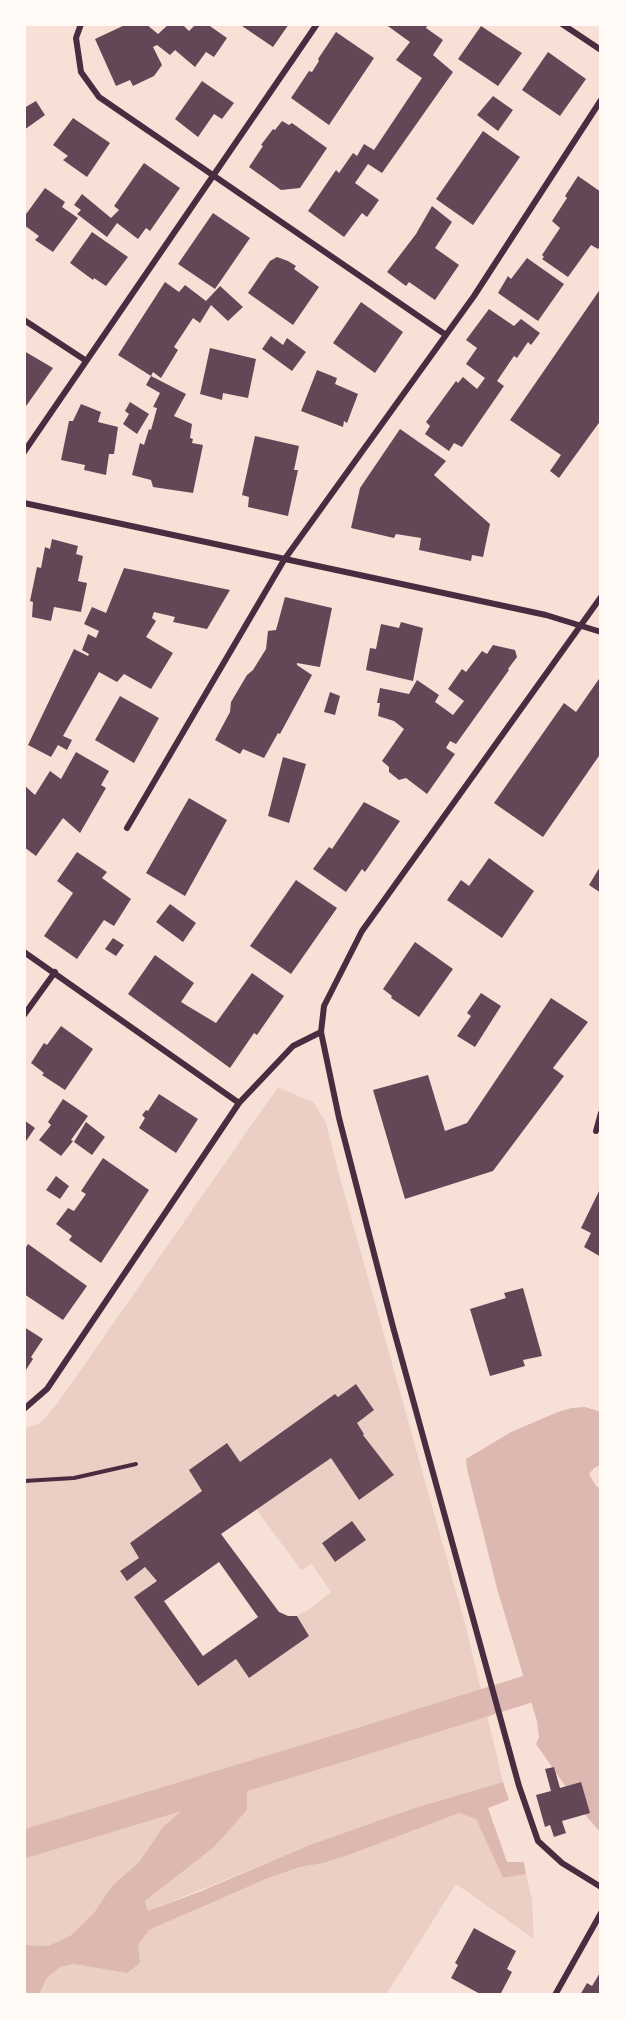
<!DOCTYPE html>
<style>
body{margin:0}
#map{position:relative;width:625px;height:2019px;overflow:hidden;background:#f7e1d7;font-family:"Varela Round",sans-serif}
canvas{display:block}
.frame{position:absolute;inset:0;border:26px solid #fffaf5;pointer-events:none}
</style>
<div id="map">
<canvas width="625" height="2019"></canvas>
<div class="frame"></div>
</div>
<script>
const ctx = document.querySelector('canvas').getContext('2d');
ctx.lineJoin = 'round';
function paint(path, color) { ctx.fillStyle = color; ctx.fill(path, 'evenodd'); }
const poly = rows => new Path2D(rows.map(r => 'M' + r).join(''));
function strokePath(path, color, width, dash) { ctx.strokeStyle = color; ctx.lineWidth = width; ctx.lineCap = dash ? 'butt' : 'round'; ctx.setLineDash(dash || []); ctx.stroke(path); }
paint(poly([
 [278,1087,314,1103,326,1123,340,1178,466,1627,503,1782,272,1861,148,1911,145,1901,213,1848,247,1790,224,1786,198,1796,163,1827,139,1862,112,1886,93,1914,70,1936,48,1946,24,1945,24,1429,40,1423,57,1404],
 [356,1384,374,1410,357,1423,364,1433,363,1435,394,1475,359,1500,331,1458,256,1509,301,1570,312,1564,331,1592,308,1610,297,1616,309,1636,249,1678,236,1659,197,1686,134,1597,157,1581,145,1567,127,1581,120,1572,139,1558,130,1543],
 [352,1522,366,1540,335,1562,322,1542],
 [459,1813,476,1819,503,1878,526,1874,532,1900,534,1939,456,1884,386,1995,39,1995,46,1979,60,1967,74,1964,127,1973,138,1945,149,1930,266,1879,300,1867,324,1863]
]), '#ebcfc5');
paint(poly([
 [585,1407,601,1412,601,1465,594,1468,589,1474,596,1486,601,1489,601,1833,587,1817,536,1744,539,1737,537,1721,498,1592,467,1469,466,1459,511,1432,558,1412,571,1408],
 [503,1782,509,1800,488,1808,507,1862,524,1862,526,1874,503,1878,476,1819,459,1813,351,1854,324,1863,300,1867,266,1879,149,1930,138,1945,140,1963,127,1973,74,1964,60,1967,46,1979,39,1995,24,1995,24,1945,48,1946,70,1936,93,1914,112,1886,139,1862,163,1827,198,1796,224,1786,247,1790,247,1810,213,1848,145,1901,148,1911,199,1892,310,1845,412,1809]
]), '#dcb8b0');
strokePath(poly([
 [24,1844,347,1746,601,1666]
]), '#dcb8b0', 28);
paint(poly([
 [127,24,146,24,158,34,169,24,182,24,189,31,196,24,207,24,227,38,214,57,206,52,195,67,175,50,170,55,157,45,153,47,162,65,154,76,133,86,130,80,116,86,95,39],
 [243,24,289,24,273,47,242,26],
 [385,24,428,24,426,28,443,40,433,55,453,72,382,173,368,164,355,183,379,200,367,217,362,213,344,237,308,211,336,170,339,173,353,153,357,156,364,144,374,150,422,78,396,60,410,42],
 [481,26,522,53,498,86,458,59],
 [336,32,374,58,329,125,291,98,309,71,312,72,319,61,318,59],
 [548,52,586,79,560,116,522,90],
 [202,81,234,103,222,119,214,114,198,137,175,119],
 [493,96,513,110,498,131,477,115],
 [36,101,45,115,24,130,24,108],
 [73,118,110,143,87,177,63,160,68,156,53,145],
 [282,121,289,125,292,123,327,148,300,188,281,190,249,167,263,146,261,145,273,129,275,130],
 [483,131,520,157,473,225,436,199],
 [144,163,180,188,150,231,146,228,138,239,117,223,107,237,77,214,81,210,74,205,82,194,111,218,119,210,114,206],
 [578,176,601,192,601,245,598,249,591,245,568,277,542,259,544,257,542,255,560,228,552,221,567,198,565,196],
 [45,188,65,202,62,207,78,218,53,252,35,240,39,236,24,225,24,217],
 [432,206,452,222,435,248,459,265,435,300,409,282,406,286,387,272,416,234],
 [213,213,250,238,215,289,178,264],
 [92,232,128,257,106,286,94,278,93,280,70,263],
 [277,257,288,261,296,266,294,269,319,287,293,325,248,293,270,261],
 [527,258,564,284,538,321,498,293,508,276,511,279],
 [165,282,179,292,185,285,206,301,220,286,243,307,228,321,211,305,200,323,193,318,174,347,178,350,161,378,153,372,151,376,118,355],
 [601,288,601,420,559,478,550,471,561,455,510,420],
 [361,302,403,332,375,373,333,343],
 [489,309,514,326,521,319,540,333,531,345,528,342,517,358,514,356,497,381,504,386,462,447,454,443,449,451,425,434,430,426,426,422,456,381,458,383,463,377,477,389,485,378,466,364,477,348,466,340],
 [271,336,283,345,287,338,306,352,292,371,262,349],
 [210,348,256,359,248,398,223,393,222,400,200,394],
 [24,351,53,368,24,409],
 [317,370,337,378,335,384,358,394,347,423,344,421,343,427,301,411],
 [151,376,186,394,174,416,192,424,190,438,193,439,192,443,203,445,193,493,153,487,151,480,132,475,140,443,144,445,149,429,151,430,157,408,153,407,160,393,146,385],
 [130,402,149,414,137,434,123,424,129,414,125,411],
 [81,404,101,412,98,422,118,427,114,454,109,454,106,475,84,470,85,465,61,460,69,421,73,421],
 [400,429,446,461,434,475,490,524,483,557,472,555,471,561,419,550,421,538,396,534,394,538,351,528,360,488],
 [255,436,299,446,294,470,298,470,288,516,248,507,249,497,242,495],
 [52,539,78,546,76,554,83,556,78,581,87,583,81,612,54,607,51,621,32,617,33,602,30,601,37,567,41,568,45,547,50,549],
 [124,568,230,590,207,629,173,622,175,617,154,612,152,618,156,621,146,637,173,653,151,689,124,674,117,682,99,672,63,736,72,740,67,750,58,745,51,757,28,745,74,649,88,656,89,654,82,650,88,634,96,638,99,631,84,624,92,607,106,613],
 [285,597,332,608,320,667,297,663,297,665,312,675,280,734,278,733,264,758,243,749,240,754,215,740,230,712,231,702,247,675,253,670,266,649,268,631,276,630],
 [401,622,423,628,413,681,366,670,370,648,376,649,381,624,399,628],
 [493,645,515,650,517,657,508,669,509,670,456,744,450,741,446,748,455,754,427,794,406,778,399,780,389,772,389,767,382,761,404,729,394,721,378,716,380,703,377,703,380,688,409,694,417,680,439,695,435,702,453,715,464,701,448,689,462,669,466,672,482,651,487,654],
 [601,676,601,753,543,837,494,803,564,703,576,712],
 [330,692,340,696,335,715,324,712],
 [120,696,159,718,134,763,95,740],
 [76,752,109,771,101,785,106,788,80,833,63,818,36,856,24,847,24,785,35,795,50,771,61,779],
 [283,757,306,764,289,823,268,816],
 [189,798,227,820,185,896,146,873],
 [364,802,400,821,365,872,362,869,346,892,313,869,329,847,332,849],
 [77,852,107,872,102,878,131,899,114,926,104,920,77,959,44,936,73,893,57,881],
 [489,858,534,891,502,938,447,900,461,880,469,886],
 [601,865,601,893,589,885],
 [296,880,337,908,291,974,250,946],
 [170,904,196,923,183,942,156,922],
 [113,938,124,945,116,956,105,949],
 [415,942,453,969,419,1017,391,998,392,996,383,989],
 [155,955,194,983,181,1002,216,1023,252,973,284,996,257,1035,254,1033,230,1068,128,994],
 [481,993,501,1006,475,1047,457,1036,471,1016,467,1013],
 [551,998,588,1022,553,1068,564,1076,493,1171,405,1199,373,1090,428,1075,445,1131,467,1123],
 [61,1026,93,1049,65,1090,42,1075,44,1073,31,1063,44,1043,47,1045],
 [159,1094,198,1119,176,1153,139,1128,145,1118,142,1115,146,1110,148,1111],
 [63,1099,88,1116,71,1140,73,1141,61,1156,39,1140,51,1125,48,1122],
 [24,1120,35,1128,24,1144],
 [86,1122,105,1137,92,1155,74,1142],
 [103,1158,149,1190,101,1263,69,1240,72,1236,56,1224,68,1208,74,1211,86,1194,81,1191],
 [56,1176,69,1186,60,1199,46,1190],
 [601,1187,601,1257,584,1247,591,1233,581,1228],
 [28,1244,87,1286,63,1320,24,1294,24,1251],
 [523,1288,542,1356,523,1360,525,1366,490,1376,470,1309,506,1298,504,1293],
 [24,1327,43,1339,31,1357,33,1359,24,1373],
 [356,1384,374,1410,357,1423,364,1434,363,1435,394,1475,359,1500,331,1458,221,1534,279,1612,288,1616,297,1616,309,1636,249,1678,236,1659,198,1686,134,1597,157,1581,145,1567,127,1581,120,1571,139,1558,130,1543,202,1491,189,1470,227,1443,240,1462,335,1394,338,1397],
 [219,1562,258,1617,203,1656,164,1601],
 [352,1521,366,1540,335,1562,322,1543],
 [554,1767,560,1788,581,1782,590,1813,562,1821,566,1833,554,1837,550,1825,545,1827,536,1795,551,1791,545,1769],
 [474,1928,516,1951,507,1969,512,1972,500,1995,482,1995,451,1978,458,1965,455,1963],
 [601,1971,601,1995,580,1995,587,1983,592,1986]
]), '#644757');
strokePath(poly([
 [24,1481,74,1478,136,1464]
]), '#4a2c40', 4);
strokePath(poly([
 [81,24,76,38,81,72,99,97,446,335],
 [562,24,601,50],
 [24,320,85,360],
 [24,452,317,24],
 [24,503,546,615,601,632],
 [601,597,362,931,324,1006,321,1032,339,1118,393,1327,519,1786,538,1841,562,1863,601,1887],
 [127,828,284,560,474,296,601,100],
 [24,952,239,1103],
 [24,1015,55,972],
 [596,1131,601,1113],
 [24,1409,47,1389,239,1103,293,1046,321,1032],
 [555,1995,601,1913]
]), '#4a2c40', 6);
</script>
